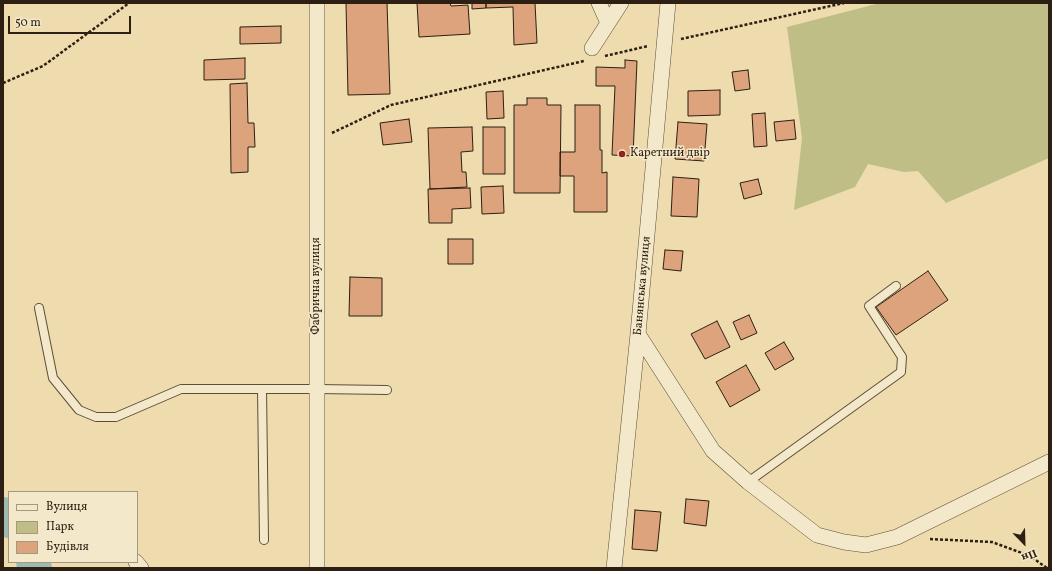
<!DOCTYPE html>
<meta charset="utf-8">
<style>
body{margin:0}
#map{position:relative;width:1052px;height:571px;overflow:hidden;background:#eedbae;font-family:Vollkorn,serif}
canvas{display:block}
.frame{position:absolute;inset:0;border:4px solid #2d1f12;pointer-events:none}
.legend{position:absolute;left:8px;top:491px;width:130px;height:72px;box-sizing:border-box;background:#f4e8ca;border:1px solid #a49880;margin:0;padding:5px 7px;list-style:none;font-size:12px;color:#2d1f12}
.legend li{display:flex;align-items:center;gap:8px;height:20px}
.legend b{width:20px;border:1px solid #a49880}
.north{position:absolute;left:1004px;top:523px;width:40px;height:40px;-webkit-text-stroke:3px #f4e8ca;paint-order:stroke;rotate:157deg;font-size:11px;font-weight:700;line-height:16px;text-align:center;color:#2d1f12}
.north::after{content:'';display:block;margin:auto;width:14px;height:18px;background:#2d1f12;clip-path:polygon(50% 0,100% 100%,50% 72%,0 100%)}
.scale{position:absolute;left:8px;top:16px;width:123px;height:18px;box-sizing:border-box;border:2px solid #2d1f12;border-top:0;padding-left:5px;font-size:12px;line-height:14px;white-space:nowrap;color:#2d1f12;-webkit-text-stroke:3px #f4e8ca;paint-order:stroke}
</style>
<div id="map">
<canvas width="1052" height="571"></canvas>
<div class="frame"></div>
<ul class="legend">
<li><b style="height:5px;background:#f4e8ca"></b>Вулиця</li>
<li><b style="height:11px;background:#bebe86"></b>Парк</li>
<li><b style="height:11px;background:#dda37c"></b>Будівля</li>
</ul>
<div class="north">Пн</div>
<div class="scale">50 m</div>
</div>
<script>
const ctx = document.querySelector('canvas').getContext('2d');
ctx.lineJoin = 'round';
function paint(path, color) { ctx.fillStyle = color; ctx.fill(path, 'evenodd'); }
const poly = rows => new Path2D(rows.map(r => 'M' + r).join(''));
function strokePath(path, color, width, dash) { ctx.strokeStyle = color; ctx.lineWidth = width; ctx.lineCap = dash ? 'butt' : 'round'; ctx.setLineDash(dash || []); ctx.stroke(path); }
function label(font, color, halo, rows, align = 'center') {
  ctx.font = font + ' Vollkorn,serif'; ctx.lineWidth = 3; ctx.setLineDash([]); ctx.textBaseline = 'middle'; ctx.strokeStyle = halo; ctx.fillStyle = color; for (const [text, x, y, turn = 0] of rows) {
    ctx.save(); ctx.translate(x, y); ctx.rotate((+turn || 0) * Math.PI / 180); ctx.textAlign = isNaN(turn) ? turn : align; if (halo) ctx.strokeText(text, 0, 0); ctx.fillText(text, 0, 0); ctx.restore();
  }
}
paint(poly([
 [880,3,1049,3,1049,158,946,203,918,171,904,172,868,164,855,187,794,210,802,138,787,27]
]), '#bebe86');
strokePath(poly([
 [3,512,9,523],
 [31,562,37,568]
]), '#9cb9b3', 30);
const building = poly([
 [346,3,387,3,390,94,348,95,346,3],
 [417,3,450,3,451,6,468,5,470,34,419,37,417,3],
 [472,3,486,3,486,8,472,9,472,3],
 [486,3,535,3,537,43,514,45,513,7,486,8,486,3],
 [281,26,281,43,240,44,240,27,281,26],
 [245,58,245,79,204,80,204,60,245,58],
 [625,60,637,61,633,156,612,155,615,86,596,86,596,67,625,68,625,60],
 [748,70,750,89,735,91,732,72,748,70],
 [247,83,248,123,254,123,255,147,248,147,248,172,231,173,230,84,247,83],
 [720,90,720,115,688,116,688,91,720,90],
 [503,91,504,118,487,119,486,92,503,91],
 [527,98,547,98,547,105,561,105,560,193,514,193,514,105,527,105,527,98],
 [575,105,600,105,600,150,602,150,602,173,607,172,607,212,574,212,574,176,560,176,560,152,575,152,575,105],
 [765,113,767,146,754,147,752,114,765,113],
 [409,119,412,142,383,145,380,123,409,119],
 [794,120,796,139,776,141,774,122,794,120],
 [678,122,707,124,704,161,675,159,678,122],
 [472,127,473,151,461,152,462,172,466,172,467,187,430,189,428,128,472,127],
 [483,127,505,127,505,174,483,174,483,127],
 [673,177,699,179,697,217,671,216,673,177],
 [758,179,762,194,744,199,740,183,758,179],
 [503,186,504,213,482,214,481,187,503,186],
 [470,188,471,208,452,209,452,223,429,223,428,189,470,188],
 [448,239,473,239,473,264,448,264,448,239],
 [665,250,683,251,681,271,663,269,665,250],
 [928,271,948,300,896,335,876,307,928,271],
 [350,277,382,278,382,316,349,316,350,277],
 [749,315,757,333,741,340,733,322,749,315],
 [717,321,730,347,705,359,691,334,717,321],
 [784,342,794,359,775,370,765,353,784,342],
 [746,365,760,390,730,407,716,382,746,365],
 [686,499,709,501,706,526,684,523,686,499],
 [635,510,661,512,657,551,632,549,635,510]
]);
paint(building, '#dda37c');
strokePath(building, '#2d1f12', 1);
const lane = poly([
 [39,308,53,378,79,410,96,417,116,417,181,389,317,389,387,390],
 [262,389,264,540],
 [748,482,901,372,902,357,869,306,896,286]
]);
const street = poly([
 [317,3,317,568],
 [599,3,608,23],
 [592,48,621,3],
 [638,334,713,451,748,482,817,535,844,542,866,545,897,537,1049,462],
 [136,562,141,568],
 [614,568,638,334,668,3]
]);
strokePath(lane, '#5d4e39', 10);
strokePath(street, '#5d4e39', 16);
strokePath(poly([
 [681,39,844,3],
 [605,56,648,46],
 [3,83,43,66,129,3],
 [332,133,391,105,584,61],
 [930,539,992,542,1030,556,1047,568]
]), '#2d1f12', 2.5, [3, 2]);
strokePath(lane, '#f4e8ca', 8);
strokePath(street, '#f4e8ca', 15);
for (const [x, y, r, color] of [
 [622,154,4,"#8f2418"]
]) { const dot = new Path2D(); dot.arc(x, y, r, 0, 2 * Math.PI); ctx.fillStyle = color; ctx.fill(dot); strokePath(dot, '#f4e8ca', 1.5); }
label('12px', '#2d1f12', '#f4e8ca', [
 ["Каретний двір",630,154]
], 'left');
label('12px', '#2d1f12', '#f4e8ca', [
 ["Фабрична вулиця",317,286,-90],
 ["Банянська вулиця",643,286,-85]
]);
</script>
